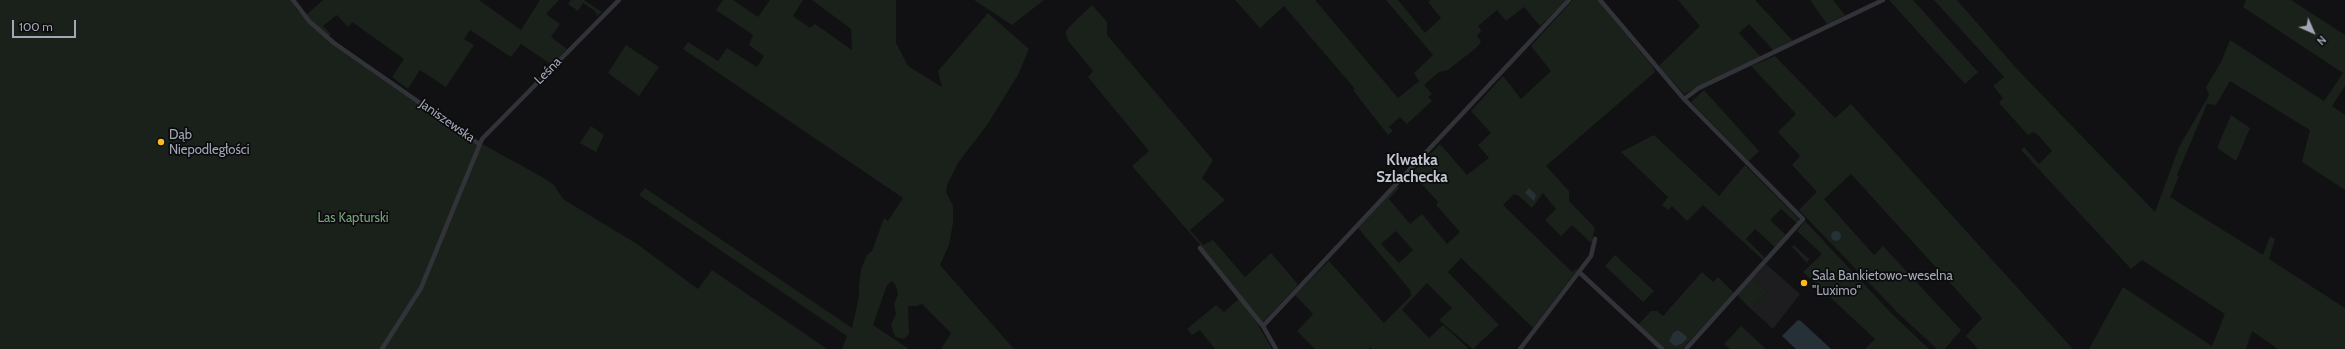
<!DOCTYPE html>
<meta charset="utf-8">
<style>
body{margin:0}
#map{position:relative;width:2345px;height:349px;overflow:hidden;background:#111113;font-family:Cabin,sans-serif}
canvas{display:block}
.north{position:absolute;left:2293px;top:12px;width:40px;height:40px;-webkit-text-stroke:3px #0c0c0e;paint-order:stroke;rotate:135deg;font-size:11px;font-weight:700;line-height:16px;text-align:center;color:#a1a7b5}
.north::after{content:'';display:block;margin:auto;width:14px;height:18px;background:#a1a7b5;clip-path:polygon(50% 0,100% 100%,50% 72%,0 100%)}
.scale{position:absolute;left:12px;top:20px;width:64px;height:18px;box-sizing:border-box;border:2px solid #a1a7b5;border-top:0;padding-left:5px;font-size:12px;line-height:14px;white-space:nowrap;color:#a1a7b5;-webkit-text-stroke:3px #0c0c0e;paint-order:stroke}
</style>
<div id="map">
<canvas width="2345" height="349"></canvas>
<div class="north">N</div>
<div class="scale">100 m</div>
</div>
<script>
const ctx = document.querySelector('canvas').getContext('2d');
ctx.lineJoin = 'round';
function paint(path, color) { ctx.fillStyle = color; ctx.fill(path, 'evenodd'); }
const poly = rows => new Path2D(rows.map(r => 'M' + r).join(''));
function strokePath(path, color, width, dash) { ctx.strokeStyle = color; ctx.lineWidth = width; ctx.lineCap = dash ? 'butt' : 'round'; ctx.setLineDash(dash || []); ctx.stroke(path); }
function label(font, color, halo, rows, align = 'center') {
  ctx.font = font + ' Cabin,sans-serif'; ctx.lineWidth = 3.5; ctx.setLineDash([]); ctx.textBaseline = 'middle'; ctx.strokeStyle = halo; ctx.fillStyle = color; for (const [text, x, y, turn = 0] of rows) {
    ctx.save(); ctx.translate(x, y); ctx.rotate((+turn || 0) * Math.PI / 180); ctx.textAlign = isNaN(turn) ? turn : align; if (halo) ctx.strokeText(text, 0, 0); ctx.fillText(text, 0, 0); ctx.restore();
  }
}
paint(poly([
 [1766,264,1800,294,1773,329,1751,309,1767,292,1753,278]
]), '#1d1d20');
paint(poly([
 [0,0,291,0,297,10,332,43,472,141,484,145,544,178,554,185,563,199,637,244,698,289,712,270,827,349,0,349],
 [323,0,479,0,521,30,540,0,559,0,546,14,560,24,551,37,567,49,552,65,521,44,511,57,470,30,464,39,474,45,446,87,420,70,408,89,392,77,404,59,352,22,348,27,337,15,323,26,331,34,328,36,320,29,306,15],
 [571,0,584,0,602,12,597,16,595,11,583,3,578,11,568,4],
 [723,0,733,0,758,17,770,0,803,0,793,16,810,28,815,24,852,50,851,29,812,0,896,0,896,43,908,66,942,87,938,71,988,13,1029,49,1018,75,987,125,958,163,947,185,946,192,953,206,953,223,949,245,940,265,1014,349,941,349,951,333,922,304,916,306,908,306,909,334,904,339,895,337,891,325,896,314,894,304,898,294,896,286,892,281,887,285,873,325,909,349,842,349,847,336,639,195,645,188,852,328,859,296,859,284,861,269,867,255,872,251,884,218,888,221,903,198,683,49,688,42,718,61,727,48,757,67,764,56,749,45,753,35,716,10],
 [974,0,1044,0,1012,25],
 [1235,0,1315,0,1398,98,1419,81,1414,73,1433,55,1386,0,1398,0,1425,33,1441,18,1428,2,1431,0,1567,0,1540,26,1524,7,1506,21,1497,10,1478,26,1483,33,1481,31,1477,36,1481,42,1476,48,1448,70,1439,72,1424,85,1432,94,1428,97,1432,101,1407,124,1400,117,1389,127,1393,131,1388,135,1353,90,1355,89,1284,6,1260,28],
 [1573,0,1597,0,1653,67,1655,72,1546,166,1569,191,1569,201,1595,228,1591,243,1572,225,1561,236,1545,220,1556,209,1543,193,1532,208,1519,196,1514,194,1503,205,1572,272,1576,269,1577,270,1533,328,1461,258,1448,272,1499,325,1473,349,1439,320,1452,308,1427,283,1402,310,1429,338,1443,325,1469,349,1372,349,1370,347,1369,349,1315,349,1297,331,1313,314,1295,295,1329,261,1384,323,1411,296,1410,290,1358,228,1397,186,1399,188,1389,199,1410,224,1422,214,1447,244,1460,232,1436,205,1438,202,1412,173,1440,144,1467,175,1489,158,1478,145,1491,133,1471,111,1503,76,1521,99,1551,71,1531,46],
 [1396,231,1413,250,1399,263,1381,244],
 [1678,0,1755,0,1793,41,1774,51,1749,24,1739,33,1761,57,1684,94,1659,66,1700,26],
 [1810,0,1833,0,1845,15,1827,24],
 [1889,0,1913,0,1978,72,1965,84],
 [1934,0,1957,0,2016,68,2155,212,2179,147,2209,95,2206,87,2221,62,2230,40,2324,101,2343,73,2243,7,2246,0,2291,0,2345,35,2345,86,2332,106,2345,115,2345,190,2302,162,2310,130,2230,81,2216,105,2207,104,2177,175,2179,176,2170,197,2263,255,2270,236,2275,239,2269,259,2345,308,2345,349,2278,349,2252,331,2246,349,2089,349,2123,287,2212,346,2225,314,2142,260,2131,269,2021,150,2024,147,2039,164,2052,151,2037,134,2033,132,2028,135,1999,103,2003,98,1993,86,2004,77],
 [1092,5,1107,22,1107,35,1213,160,1202,178,1225,200,1190,230,1203,245,1213,240,1245,277,1271,253,1297,283,1297,286,1262,323,1202,247,1132,166,1149,151,1088,77,1093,71,1069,42,1066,35,1066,31,1070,26],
 [626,45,659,67,639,96,608,73],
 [1775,56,1835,118,1851,104,2073,349,1978,349,1966,336,1982,318,1851,174,1824,199,1874,255,1883,246,1961,330,1945,349,1937,349,1899,314,1799,210,1817,192,1792,165,1800,156,1778,132,1796,114,1751,66],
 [1704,90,1759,151,1749,161,1691,102],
 [2231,115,2250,128,2236,161,2217,148],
 [591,126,604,135,596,152,580,143],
 [1654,135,1719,196,1745,165,1798,218,1798,224,1781,209,1770,220,1787,236,1776,248,1755,229,1746,239,1766,259,1764,261,1703,205,1687,221,1672,206,1668,210,1662,205,1668,197,1621,152],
 [1805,221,1893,315,1929,349,1865,349,1875,339,1803,272,1822,254,1797,231],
 [1796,242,1794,245,1809,259,1811,257,1807,263,1792,247,1790,249],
 [1615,255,1654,291,1643,302,1605,266],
 [1702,272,1713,282,1718,277,1734,293,1682,349,1664,349,1638,325,1651,311,1657,311,1663,316],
 [1753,278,1767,292,1751,309,1737,295],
 [1239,299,1256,321,1272,349,1215,349,1200,330,1192,335,1187,329,1216,305,1224,312],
 [1741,326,1766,349,1730,349,1724,344]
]), '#19211a');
paint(poly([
 [1529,188,1536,195,1534,201,1525,193],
 '1831 236a5 5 0 1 1 10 0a5 5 0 1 1-10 0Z',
 [1798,320,1801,321,1831,349,1796,349,1782,336],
 [1678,330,1686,336,1687,339,1681,344,1675,346,1669,341,1673,333]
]), '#263037');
strokePath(poly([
 [293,0,309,21,334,43,479,144],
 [1600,0,1684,99,1803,219,1686,349],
 [1684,99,1699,88,1883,0],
 [1200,248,1263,326,1276,349],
 [1579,272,1662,349],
 [1263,326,1569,0],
 [382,349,421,288,482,139,619,0],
 [1520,349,1591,256,1595,239]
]), '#323338', 4.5);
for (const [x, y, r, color] of [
 [161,142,4,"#ffb81d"],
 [1804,283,4,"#ffb81d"]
]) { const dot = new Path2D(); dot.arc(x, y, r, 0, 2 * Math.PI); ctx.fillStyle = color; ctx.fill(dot); strokePath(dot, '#0c0c0e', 1.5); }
label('13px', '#a1a7b5', '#0c0c0e', [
 ["Leśna",548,71,-45],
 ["Janiszewska",447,121,35]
]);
label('13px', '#a1a7b5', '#0c0c0e', [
 ["Dąb",169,135],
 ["Niepodległości",169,150],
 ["Sala Bankietowo-weselna",1812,276],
 ["\"Luximo\"",1812,291]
], 'left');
label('13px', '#76a279', '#0c0c0e', [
 ["Las Kapturski",353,218]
]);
label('bold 15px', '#c2c6d1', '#0c0c0e', [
 ["Klwatka",1412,161],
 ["Szlachecka",1412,178]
]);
</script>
